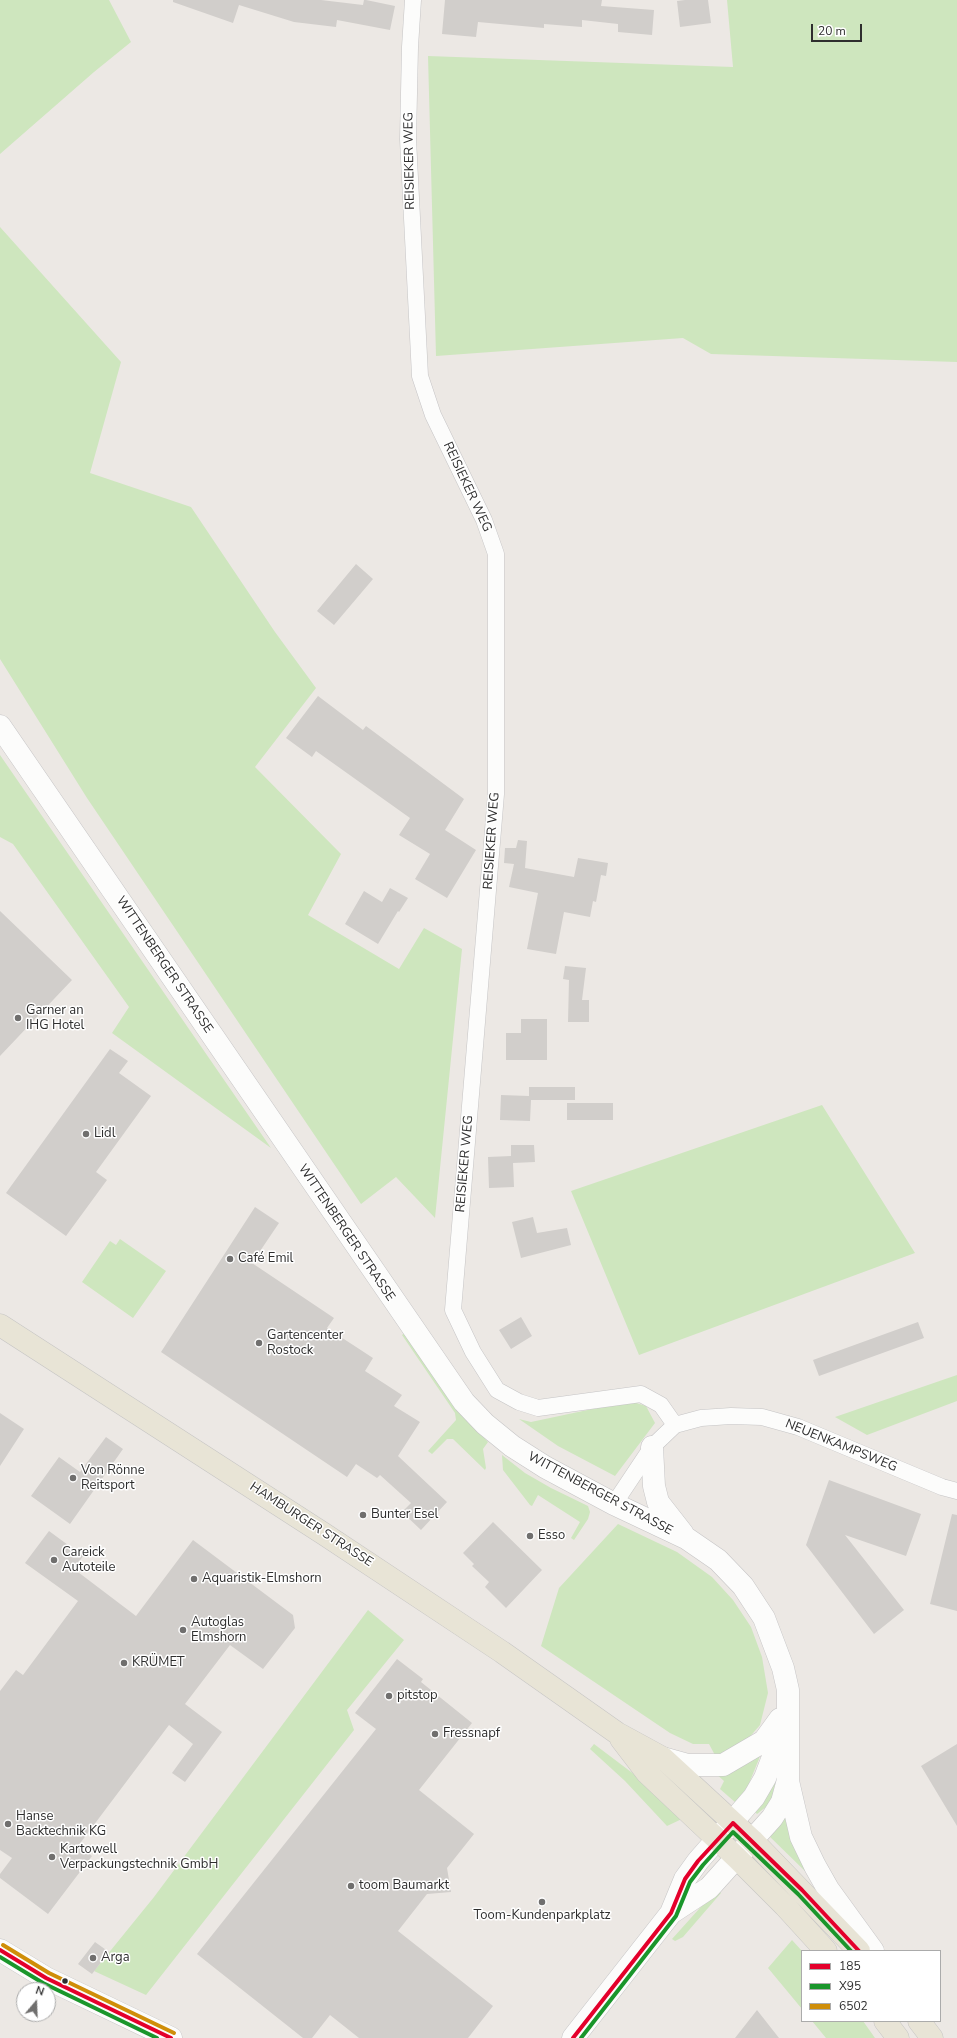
<!DOCTYPE html>
<meta charset="utf-8">
<style>
body{margin:0}
#map{position:relative;width:957px;height:2038px;overflow:hidden;background:#ece8e4;font-family:"Nunito Sans",sans-serif}
canvas{display:block}
.legend{position:absolute;left:801px;top:1950px;width:140px;height:72px;box-sizing:border-box;background:#fff;border:1px solid #ababab;margin:0;padding:5px 7px;list-style:none;font-size:12px;color:#2e2e2e}
.legend li{display:flex;align-items:center;gap:8px;height:20px}
.legend b{width:20px;border:1px solid #ababab}
.north{position:absolute;left:16px;top:1982px;width:40px;height:40px;box-sizing:border-box;background:#fff;border:1px solid #ababab;border-radius:50%;rotate:19deg;font-size:11px;font-weight:700;line-height:16px;text-align:center;color:#2e2e2e}
.north::after{content:'';display:block;margin:auto;width:14px;height:18px;background:#706f6e;clip-path:polygon(50% 0,100% 100%,50% 72%,0 100%)}
.scale{position:absolute;left:811px;top:24px;width:51px;height:18px;box-sizing:border-box;border:2px solid #2e2e2e;border-top:0;padding-left:5px;font-size:12px;line-height:14px;white-space:nowrap;color:#2e2e2e;-webkit-text-stroke:3px #fff;paint-order:stroke}
</style>
<div id="map">
<canvas width="957" height="2038"></canvas>
<ul class="legend">
<li><b style="height:5px;background:#e4002b"></b>185</li>
<li><b style="height:5px;background:#1a962b"></b>X95</li>
<li><b style="height:5px;background:#cf8e09"></b>6502</li>
</ul>
<div class="north">N</div>
<div class="scale">20 m</div>
</div>
<script>
const ctx = document.querySelector('canvas').getContext('2d');
ctx.lineJoin = 'round';
function paint(path, color) { ctx.fillStyle = color; ctx.fill(path, 'evenodd'); }
const poly = rows => new Path2D(rows.map(r => 'M' + r).join(''));
function strokePath(path, color, width, dash) { ctx.strokeStyle = color; ctx.lineWidth = width; ctx.lineCap = dash ? 'butt' : 'round'; ctx.setLineDash(dash || []); ctx.stroke(path); }
function label(font, color, halo, rows, align = 'center') {
  ctx.font = font + ' "Nunito Sans",sans-serif'; ctx.lineWidth = 3; ctx.setLineDash([]); ctx.textBaseline = 'middle'; ctx.strokeStyle = halo; ctx.fillStyle = color; for (const [text, x, y, turn = 0] of rows) {
    ctx.save(); ctx.translate(x, y); ctx.rotate((+turn || 0) * Math.PI / 180); ctx.textAlign = isNaN(turn) ? turn : align; if (halo) ctx.strokeText(text, 0, 0); ctx.fillText(text, 0, 0); ctx.restore();
  }
}
paint(poly([
 [0,0,109,0,131,42,94,72,0,154],
 [727,0,957,0,957,362,711,354,683,338,436,356,428,56,733,67],
 [0,227,121,362,90,473,191,507,275,632,316,688,255,767,341,854,308,915,399,969,424,928,462,949,435,1218,396,1177,361,1204,87,798,0,659],
 [0,755,271,1148,112,1033,129,1007,13,844,0,837],
 [822,1105,915,1253,639,1355,571,1191],
 [120,1239,166,1271,133,1318,82,1282,110,1241,116,1245],
 [406,1332,467,1419,488,1442,483,1449,486,1468,485,1470,453,1439,447,1439,432,1454,428,1451,456,1420,455,1413,402,1335],
 [957,1375,957,1401,867,1435,835,1417],
 [630,1401,646,1406,655,1423,615,1476,558,1446,519,1419,531,1422],
 [502,1455,525,1473,551,1488,588,1506,590,1512,588,1519,574,1540,571,1538,580,1522,538,1495,532,1506,530,1505,503,1470],
 [618,1524,677,1552,712,1577,733,1600,751,1627,762,1657,768,1693,760,1725,741,1747,716,1757,709,1744,693,1744,670,1733,541,1646,559,1588],
 [368,1610,404,1640,347,1710,354,1730,146,1995,94,1971,154,1897],
 [594,1744,643,1781,684,1818,667,1826,625,1781,590,1749],
 [763,1749,748,1786,736,1803,720,1789,724,1781,713,1771],
 [778,1775,774,1794,767,1806,757,1814,755,1812],
 [787,1810,807,1873,766,1833],
 [717,1889,721,1893,683,1937,675,1941,672,1939],
 [792,1940,802,1951,802,2009,768,1968],
 [812,2021,863,2021,875,2038,826,2038]
]), '#cee6be');
paint(poly([
 [173,0,321,0,363,5,364,0,366,0,395,6,390,30,337,20,336,27,294,22,239,5,233,23,173,2],
 [445,0,602,0,601,6,654,10,652,35,618,32,618,24,582,20,582,27,544,24,544,28,478,22,476,37,442,34],
 [685,0,708,0,711,23,680,27,677,1],
 [356,564,373,579,334,625,317,611],
 [318,696,363,730,366,726,464,799,445,830,476,850,447,898,415,879,430,854,399,835,410,818,316,751,312,757,286,738],
 [518,840,527,841,525,868,574,877,578,858,608,863,606,876,601,875,596,902,593,901,590,917,564,912,556,954,527,949,538,893,509,887,514,864,504,863,505,848,516,848],
 [390,888,408,898,399,912,398,911,378,944,345,924,364,891,382,902],
 [0,911,72,980,0,1056],
 [565,966,586,968,582,1000,589,1000,589,1022,568,1022,569,980,563,979],
 [521,1019,547,1019,547,1060,506,1060,506,1033,521,1033],
 [110,1049,128,1061,119,1073,151,1096,96,1172,107,1180,66,1236,6,1193],
 [529,1087,575,1087,575,1100,531,1100,530,1121,500,1120,501,1095,529,1096],
 [567,1103,613,1103,613,1120,567,1120],
 [511,1145,534,1145,535,1162,513,1163,514,1187,489,1188,488,1157,511,1156],
 [255,1207,279,1223,252,1263,334,1318,327,1328,373,1358,365,1371,402,1395,394,1406,420,1422,398,1456,447,1502,421,1530,402,1512,411,1503,380,1475,377,1478,356,1464,347,1477,161,1352],
 [533,1217,537,1233,567,1228,571,1245,521,1258,512,1222],
 [521,1317,532,1336,511,1349,499,1330],
 [918,1322,924,1338,819,1376,813,1360],
 [0,1413,24,1429,0,1466],
 [106,1437,123,1449,70,1524,31,1496,59,1457,80,1472],
 [829,1480,921,1514,906,1556,845,1535,904,1610,874,1634,806,1545],
 [952,1514,957,1515,957,1611,930,1604],
 [493,1522,542,1570,506,1608,485,1587,489,1582,472,1566,474,1564,463,1553],
 [49,1531,83,1556,74,1569,136,1616,193,1540,293,1615,295,1628,263,1669,230,1645,185,1704,222,1732,185,1782,172,1773,193,1744,169,1725,78,1846,92,1856,48,1914,0,1878,0,1874,12,1858,0,1850,0,1691,16,1670,23,1675,78,1601,25,1563],
 [397,1659,423,1679,421,1682,472,1723,419,1790,474,1834,447,1868,451,1892,427,1894,398,1931,493,2006,468,2038,359,2038,330,2015,312,2038,303,2038,197,1954,376,1729,355,1713],
 [957,1744,957,1826,921,1766],
 [95,1942,109,1952,92,1974,78,1964],
 [757,2010,779,2038,735,2038]
]), '#d1cecb');
const street = poly([
 [413,0,410,47,408,139,420,376,433,415,484,520,496,554,496,794,453,1310,473,1352,497,1390,519,1402,538,1408,641,1394,661,1405,675,1425],
 [614,1504,652,1447,675,1425,701,1418,731,1416,762,1417,798,1427,942,1487,957,1491]
]);
const secondary = poly([
 [0,726,464,1402,485,1424,512,1446,545,1467,614,1504,686,1538,718,1560,743,1586,764,1618,783,1668,788,1690,788,1780,782,1802,772,1818,709,1888,671,1913],
 [652,1447,654,1486,658,1502,683,1534],
 [663,1758,688,1765,723,1765,764,1741,780,1719],
 [788,1781,801,1837,815,1866,828,1889,873,1951],
 [0,1950,46,1978,171,2038],
 [573,2038,671,1913,685,1879,698,1861,754,1797,765,1778,776,1749,778,1729]
]);
const primary = poly([
 [0,1325,324,1534,502,1652,617,1733,663,1758,752,1840,859,1951],
 [621,1739,647,1773,737,1858,785,1906,826,1951],
 [885,2021,898,2038],
 [919,2021,932,2038]
]);
strokePath(street, '#c5c4c5', 17);
strokePath(secondary, '#c5c4c5', 23);
strokePath(primary, '#c6c5c4', 23);
strokePath(street, '#fcfcfb', 16);
strokePath(secondary, '#fcfcfb', 22);
strokePath(primary, '#e8e4d6', 22);
strokePath(poly([
 [733,1823,802,1890,859,1951],
 [0,1950,46,1978,171,2038],
 [573,2038,671,1913,685,1879,698,1861,733,1823]
]), '#e4002b', 4);
strokePath(poly([
 [0,1957,43,1983,157,2038],
 [581,2038,676,1916,690,1882,703,1865,733,1832,798,1894,851,1951]
]), '#1a962b', 4);
strokePath(poly([
 [3,1945,49,1973,174,2033]
]), '#cf8e09', 4);
for (const [x, y, r, color] of [
 [18,1018,4,"#706f6e"],
 [86,1134,4,"#706f6e"],
 [230,1259,4,"#706f6e"],
 [259,1343,4,"#706f6e"],
 [73,1478,4,"#706f6e"],
 [363,1515,4,"#706f6e"],
 [530,1536,4,"#706f6e"],
 [54,1560,4,"#706f6e"],
 [194,1579,4,"#706f6e"],
 [183,1630,4,"#706f6e"],
 [124,1663,4,"#706f6e"],
 [389,1696,4,"#706f6e"],
 [435,1734,4,"#706f6e"],
 [8,1824,4,"#706f6e"],
 [52,1857,4,"#706f6e"],
 [351,1886,4,"#706f6e"],
 [542,1902,4,"#706f6e"],
 [93,1958,4,"#706f6e"],
 [65,1981,3.5,"#2e2e2e"]
]) { const dot = new Path2D(); dot.arc(x, y, r, 0, 2 * Math.PI); ctx.fillStyle = color; ctx.fill(dot); strokePath(dot, '#fff', 1.5); }
label('13px', '#2e2e2e', '#fff', [
 ["REISIEKER WEG",410,161,-91],
 ["REISIEKER WEG",467,487,65],
 ["REISIEKER WEG",492,841,-86],
 ["WITTENBERGER STRASSE",164,965,56],
 ["REISIEKER WEG",465,1164,-85],
 ["WITTENBERGER STRASSE",346,1233,56],
 ["NEUENKAMPSWEG",841,1446,22],
 ["WITTENBERGER STRASSE",600,1494,28],
 ["HAMBURGER STRASSE",311,1525,33]
]);
label('13px', '#2e2e2e', '#fff', [
 ["Garner an",26,1011],
 ["IHG Hotel",26,1026],
 ["Lidl",94,1134],
 ["Café Emil",238,1259],
 ["Gartencenter",267,1336],
 ["Rostock",267,1351],
 ["Von Rönne",81,1471],
 ["Reitsport",81,1486],
 ["Bunter Esel",371,1515],
 ["Esso",538,1536],
 ["Careick",62,1553],
 ["Autoteile",62,1568],
 ["Aquaristik-Elmshorn",202,1579],
 ["Autoglas",191,1623],
 ["Elmshorn",191,1638],
 ["KRÜMET",132,1663],
 ["pitstop",397,1696],
 ["Fressnapf",443,1734],
 ["Hanse",16,1817],
 ["Backtechnik KG",16,1832],
 ["Kartowell",60,1850],
 ["Verpackungstechnik GmbH",60,1865],
 ["toom Baumarkt",359,1886],
 ["Toom-Kundenparkplatz",542,1916,"center"],
 ["Arga",101,1958]
], 'left');
</script>
